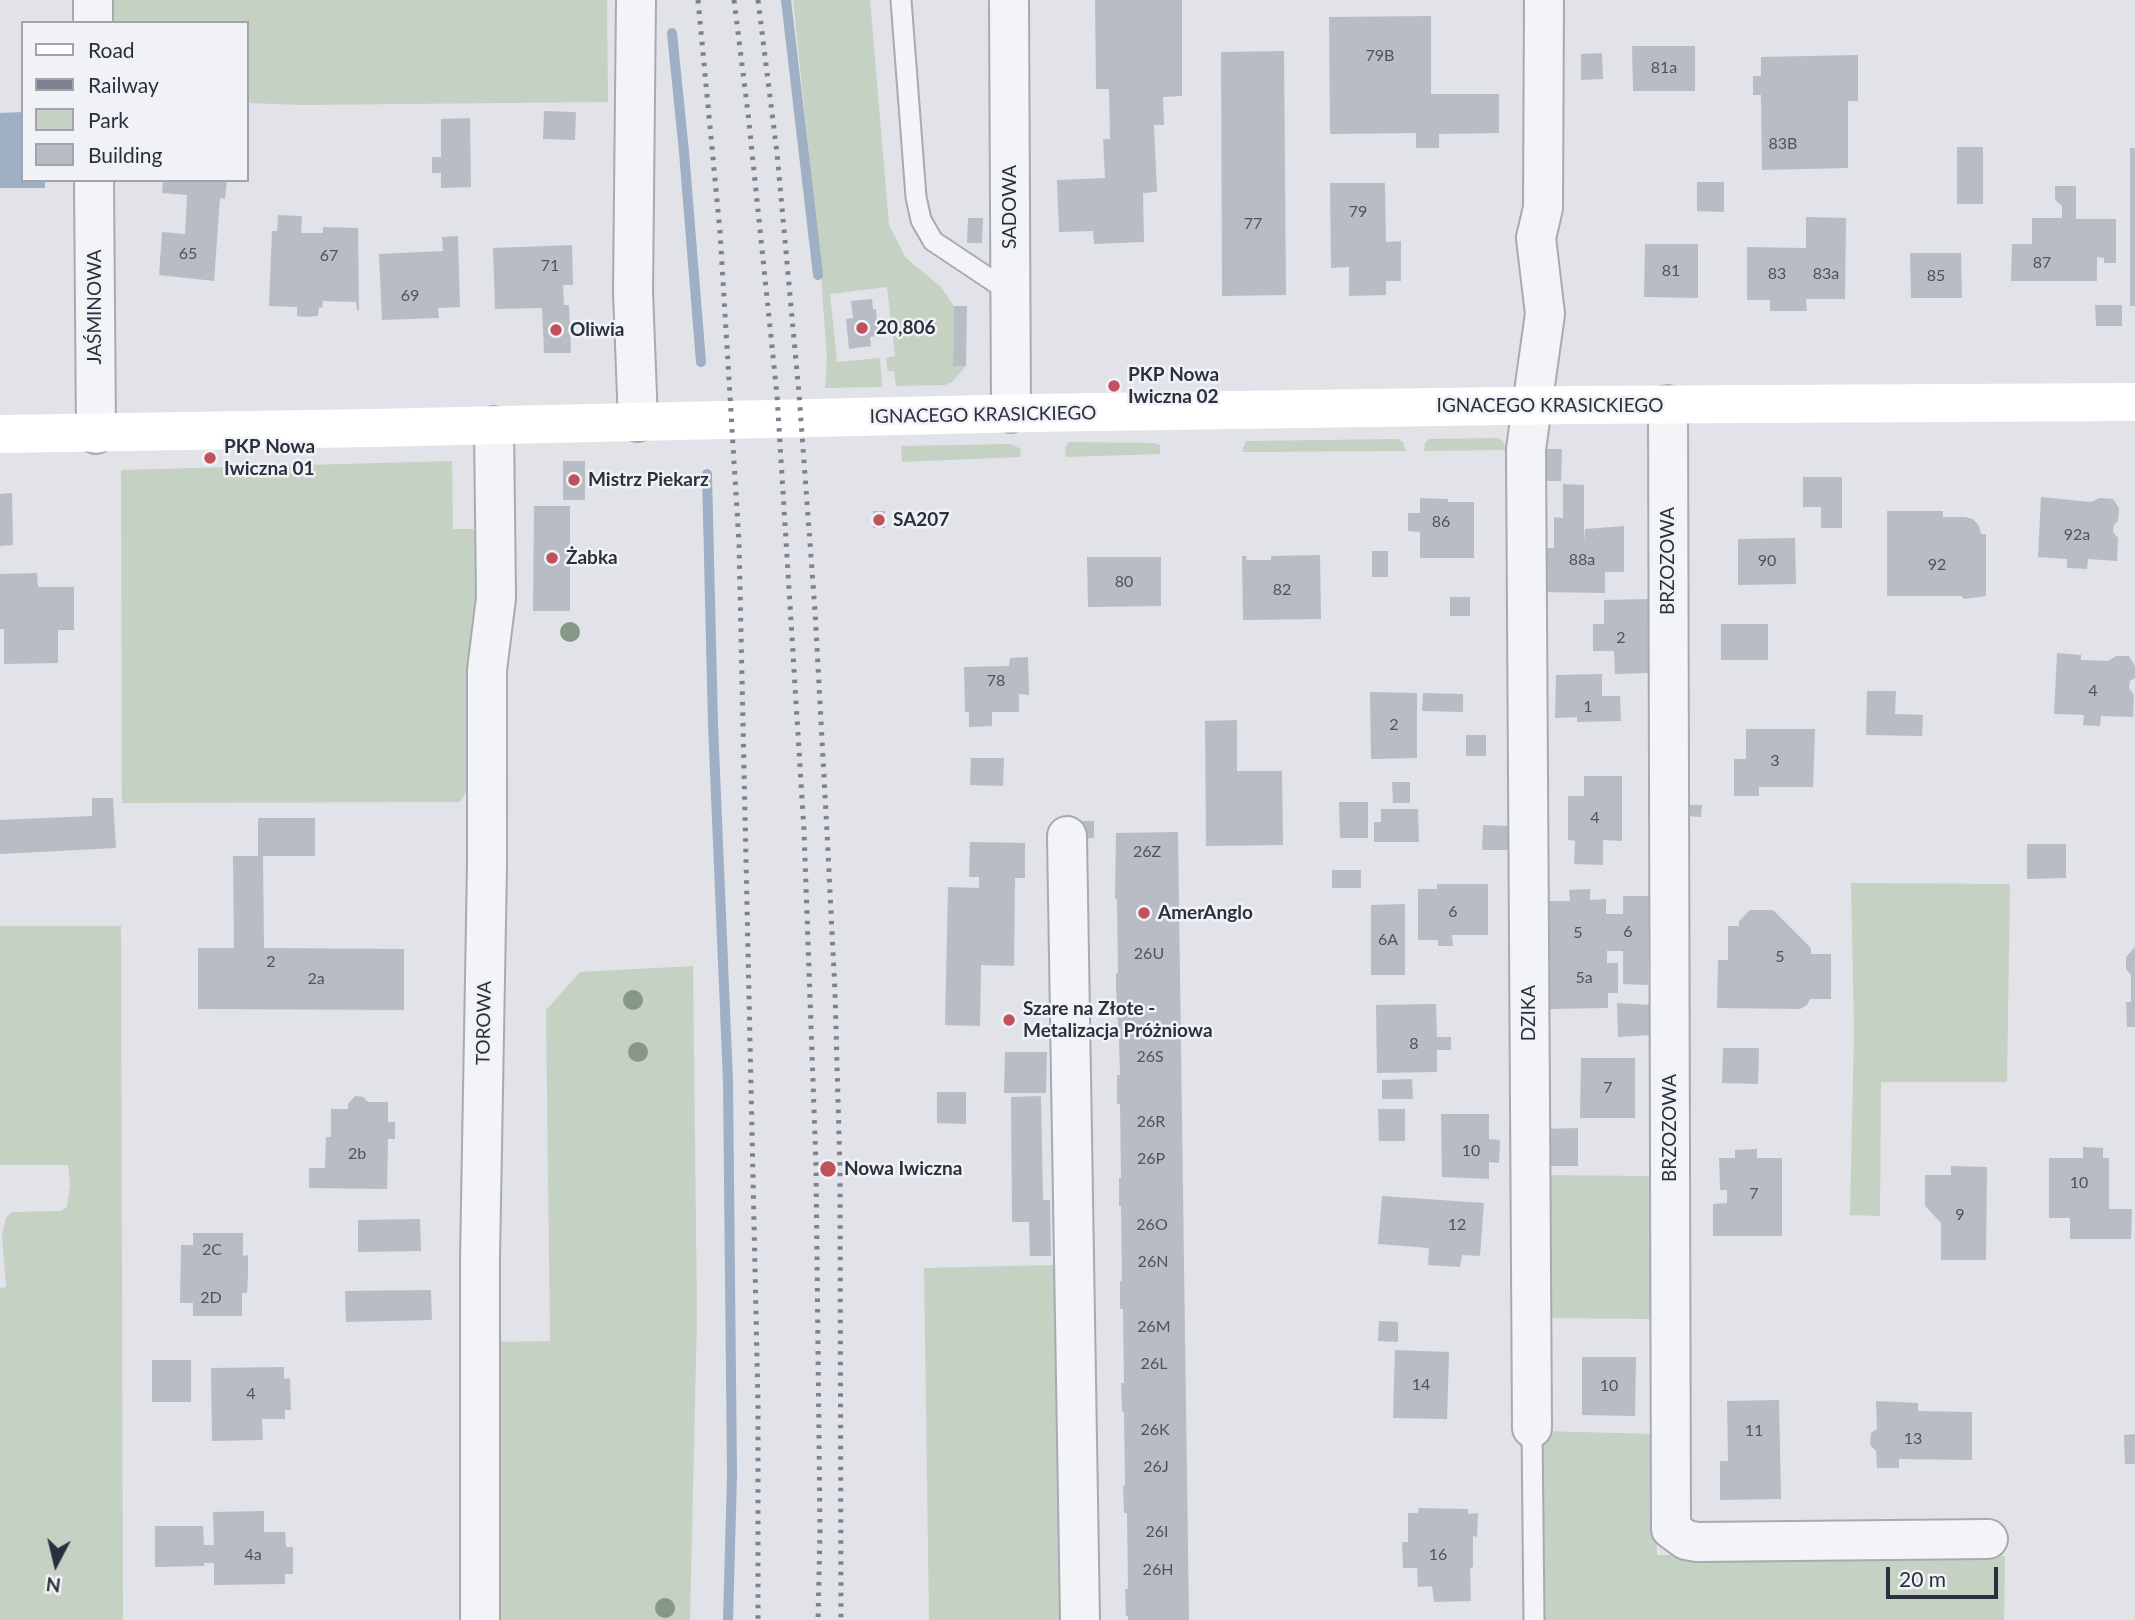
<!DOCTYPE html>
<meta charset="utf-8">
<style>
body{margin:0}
#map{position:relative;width:2135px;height:1620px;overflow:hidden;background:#e1e3e8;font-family:Lato,sans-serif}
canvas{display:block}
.legend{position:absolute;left:21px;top:21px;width:228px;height:161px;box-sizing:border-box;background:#f0f2f6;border:2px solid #a1a4ac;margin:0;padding:9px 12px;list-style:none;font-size:21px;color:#2b303e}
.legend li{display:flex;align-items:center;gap:14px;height:35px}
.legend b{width:35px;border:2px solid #a1a4ac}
.north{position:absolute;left:21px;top:1529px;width:70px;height:70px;-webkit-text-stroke:5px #f0f2f6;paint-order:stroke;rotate:187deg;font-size:19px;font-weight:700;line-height:28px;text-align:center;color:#2b303e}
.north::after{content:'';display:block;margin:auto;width:24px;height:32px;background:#2b303e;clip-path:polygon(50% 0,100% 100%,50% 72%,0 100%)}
.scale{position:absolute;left:1886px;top:1567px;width:112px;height:32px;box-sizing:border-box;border:4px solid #2b303e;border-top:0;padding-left:9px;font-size:21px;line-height:24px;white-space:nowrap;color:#2b303e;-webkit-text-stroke:5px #f0f2f6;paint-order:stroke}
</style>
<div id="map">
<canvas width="2135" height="1620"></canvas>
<ul class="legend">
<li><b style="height:9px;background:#fff"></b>Road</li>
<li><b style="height:9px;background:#7c8290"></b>Railway</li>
<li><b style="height:19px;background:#c5d1c3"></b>Park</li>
<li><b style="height:19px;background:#b8bcc4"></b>Building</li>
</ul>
<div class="north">N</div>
<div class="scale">20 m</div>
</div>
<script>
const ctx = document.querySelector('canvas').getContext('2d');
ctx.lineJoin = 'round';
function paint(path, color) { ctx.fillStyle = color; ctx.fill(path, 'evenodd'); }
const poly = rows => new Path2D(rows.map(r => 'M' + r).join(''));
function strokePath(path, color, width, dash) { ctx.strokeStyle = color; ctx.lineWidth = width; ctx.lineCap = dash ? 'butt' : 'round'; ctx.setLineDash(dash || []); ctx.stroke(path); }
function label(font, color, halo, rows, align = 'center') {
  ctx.font = font + ' Lato,sans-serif'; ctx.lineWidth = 5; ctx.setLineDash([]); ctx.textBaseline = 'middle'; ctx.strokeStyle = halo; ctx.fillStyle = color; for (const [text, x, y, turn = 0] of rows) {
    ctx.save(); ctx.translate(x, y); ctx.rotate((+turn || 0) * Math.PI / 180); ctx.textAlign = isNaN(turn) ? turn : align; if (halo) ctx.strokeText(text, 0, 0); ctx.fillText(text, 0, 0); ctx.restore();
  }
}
paint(poly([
 [113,0,607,0,608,102,302,105,247,103,247,23,113,23],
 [793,0,870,0,889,225,906,258,941,287,954,306,953,365,966,366,952,382,945,385,896,386,894,371,888,371,886,358,895,356,887,287,830,294,837,362,880,358,882,387,825,388,827,358,820,261],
 [1498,438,1502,440,1507,450,1424,451,1425,443,1429,439],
 [1398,439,1403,442,1406,451,1242,452,1246,441],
 [1069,442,1154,443,1160,445,1160,454,1066,457,1065,448],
 [1011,444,1021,449,1020,457,902,462,901,446],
 [452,461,453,529,478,529,477,774,460,802,122,803,121,470],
 [1851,883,2010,884,2007,1082,1881,1082,1880,1216,1850,1215,1854,1032],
 [0,926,121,926,123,1620,0,1620,0,1288,6,1287,2,1235,6,1218,12,1212,61,1211,67,1207,70,1185,68,1165,0,1165],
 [693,966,697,1316,690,1620,495,1620,495,1342,550,1341,546,1010,580,972],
 [1541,1175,1651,1176,1651,1319,1542,1318],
 [1054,1265,1060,1620,929,1620,924,1268],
 [1541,1431,1654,1434,1657,1555,2005,1556,2004,1620,1543,1620]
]), '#c5d1c3');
paint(poly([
 [23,112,23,180,45,180,45,188,0,188,0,113]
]), '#9fafc4');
strokePath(poly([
 [786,0,818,275],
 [672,33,684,152,701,362],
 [707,474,713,724,728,1081,732,1475,728,1620]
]), '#9fafc4', 10);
paint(poly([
 [1095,0,1182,0,1182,96,1163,97,1164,125,1154,125,1157,192,1143,193,1144,242,1094,244,1093,231,1059,232,1057,180,1105,178,1103,139,1110,139,1109,89,1096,89],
 [1431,16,1431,94,1499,94,1499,133,1439,134,1439,148,1416,148,1416,133,1330,134,1329,17],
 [1632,46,1695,46,1695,91,1633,91],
 [1284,51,1286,295,1222,296,1221,52],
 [1602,53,1603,79,1581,80,1581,54],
 [1858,55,1858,101,1848,101,1848,168,1762,170,1761,95,1753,95,1753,76,1761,76,1761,57],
 [544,111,576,112,575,140,543,139],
 [470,118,471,187,441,188,441,173,432,173,432,157,441,157,441,119],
 [1957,147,1983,147,1983,204,1957,204],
 [2130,148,2135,148,2135,306,2130,306],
 [163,180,227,180,225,199,220,198,214,281,159,275,162,232,185,234,187,195,162,193],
 [1697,182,1724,182,1724,212,1697,211],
 [1330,183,1385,183,1386,242,1401,241,1401,281,1386,281,1386,295,1349,296,1349,267,1331,268],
 [2055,186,2076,186,2076,219,2116,219,2116,263,2104,263,2104,258,2097,257,2097,281,2011,281,2012,244,2032,244,2032,218,2062,218,2062,206,2055,200],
 [278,215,302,216,301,233,323,233,323,227,358,228,359,310,357,310,356,302,323,301,322,308,319,307,318,316,306,317,297,316,297,307,269,306,272,231,277,231],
 [1806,217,1846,218,1845,299,1806,299,1807,311,1770,311,1770,300,1747,300,1747,247,1806,248],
 [968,218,983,218,982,243,967,243],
 [458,236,460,307,438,308,439,318,382,320,379,254,443,251,442,237],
 [1645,244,1698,244,1698,298,1644,297],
 [572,245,573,285,563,285,564,305,569,305,571,353,544,353,542,308,495,309,493,248],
 [1910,253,1961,253,1962,298,1911,298],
 [872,299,873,309,876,309,878,336,870,337,871,346,849,349,846,319,853,318,851,301],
 [2095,305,2122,305,2122,326,2096,326],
 [954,306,967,306,966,366,953,366],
 [1544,449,1562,449,1561,481,1545,481],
 [563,461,585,461,585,500,563,500],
 [1803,477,1842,477,1842,528,1821,528,1821,507,1803,507],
 [1563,484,1584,485,1584,542,1585,529,1624,526,1624,572,1605,572,1605,593,1539,592,1540,548,1554,548,1554,517,1563,518],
 [12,493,13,545,0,546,0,494],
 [2041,497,2091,502,2100,498,2113,499,2119,508,2118,521,2114,525,2113,532,2118,538,2117,561,2088,559,2087,569,2067,568,2067,559,2038,557],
 [1420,498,1448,499,1448,502,1474,502,1474,558,1420,558,1420,532,1408,531,1408,513,1420,513],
 [534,506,570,506,570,611,533,611],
 [873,511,885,511,885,528,873,528],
 [1887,511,1943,511,1943,517,1965,517,1973,519,1979,526,1981,534,1986,534,1986,596,1964,599,1961,596,1887,596],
 [1795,538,1796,584,1738,585,1738,539],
 [1372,551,1388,551,1388,577,1372,577],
 [1320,555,1321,619,1243,620,1242,556,1247,556,1246,560,1271,560,1271,556],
 [1087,557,1161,557,1161,606,1088,607],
 [37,573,38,587,74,587,74,630,58,630,58,663,4,664,4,629,0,629,0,574],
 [1450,597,1470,597,1470,616,1450,616],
 [1650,599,1650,673,1615,674,1614,651,1593,651,1593,624,1604,624,1604,600],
 [1721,624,1768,624,1768,660,1721,660],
 [2057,653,2081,655,2081,660,2108,661,2116,656,2129,656,2135,666,2135,678,2130,681,2129,688,2134,695,2133,717,2101,716,2100,726,2083,725,2084,715,2054,714],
 [1028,657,1029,695,1019,694,1019,712,992,712,992,726,969,727,969,712,965,712,964,667,1009,666,1010,658],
 [1602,674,1602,696,1620,696,1621,721,1577,722,1577,717,1555,718,1556,675],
 [1867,691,1896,691,1895,714,1923,715,1922,736,1866,735],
 [1370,692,1417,693,1417,758,1371,759],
 [1423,693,1463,694,1463,712,1422,711],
 [1237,720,1237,771,1282,771,1283,845,1206,846,1205,721],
 [1746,729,1815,729,1813,787,1759,787,1759,796,1734,796,1734,759,1746,759],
 [1466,735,1486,735,1486,756,1466,756],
 [971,758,1004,758,1003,786,970,785],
 [1584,776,1622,776,1622,841,1603,840,1603,865,1574,864,1575,841,1568,840,1568,796,1584,796],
 [1392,782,1410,782,1410,803,1393,803],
 [92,798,113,798,116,848,0,854,0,820,92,816],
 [1339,802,1368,802,1368,838,1340,838],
 [1685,805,1702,805,1701,817,1685,816],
 [1381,809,1418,809,1419,842,1374,842,1374,822,1381,822],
 [258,818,315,818,315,856,263,856,264,948,404,949,404,1010,198,1009,198,948,234,948,233,856,258,856],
 [1075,821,1094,821,1094,838,1075,839],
 [1483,825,1513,826,1513,850,1482,850],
 [1178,832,1189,1620,1128,1620,1128,1616,1126,1616,1125,1589,1128,1589,1127,1513,1124,1513,1123,1485,1125,1486,1124,1412,1122,1411,1121,1383,1124,1383,1123,1309,1120,1309,1120,1281,1122,1281,1121,1206,1119,1206,1119,1178,1121,1178,1120,1104,1117,1104,1117,1075,1120,1075,1119,1038,1116,988,1116,973,1118,973,1117,899,1115,899,1116,833],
 [970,842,1025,843,1025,878,1015,878,1014,966,981,965,980,1026,945,1025,948,887,979,888,979,877,969,877],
 [2027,844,2066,844,2066,878,2027,879],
 [1332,870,1361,870,1361,888,1332,888],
 [1437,884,1488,884,1488,935,1452,935,1453,946,1438,946,1438,940,1418,940,1418,889,1437,889],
 [1590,889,1590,900,1606,899,1606,914,1623,914,1623,896,1649,896,1648,985,1623,984,1623,951,1607,951,1607,963,1618,963,1618,993,1608,993,1608,1008,1550,1009,1549,901,1570,901,1569,890],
 [1405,904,1405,975,1371,975,1371,905],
 [1750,910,1773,910,1811,948,1811,954,1831,954,1831,999,1810,999,1807,1005,1800,1009,1717,1008,1718,960,1728,960,1728,926,1739,926,1739,921],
 [2135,947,2135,1027,2127,1027,2126,1002,2131,1002,2131,975,2126,969,2126,957],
 [1617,1003,1651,1005,1650,1035,1618,1037],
 [1436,1004,1437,1037,1451,1037,1451,1050,1437,1050,1437,1072,1377,1073,1376,1005],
 [1723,1048,1759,1048,1758,1084,1722,1083],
 [1005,1052,1047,1052,1046,1093,1004,1093],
 [1581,1058,1635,1058,1635,1118,1580,1118],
 [1412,1079,1413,1099,1382,1099,1382,1080],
 [937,1092,966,1092,966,1124,937,1123],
 [355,1096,363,1097,368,1102,388,1102,388,1122,395,1122,395,1139,388,1139,387,1189,309,1188,309,1168,325,1168,326,1137,331,1137,331,1109,348,1109,348,1104],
 [1041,1096,1043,1200,1050,1200,1051,1256,1030,1256,1029,1222,1012,1222,1011,1097],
 [1378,1109,1405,1109,1405,1141,1379,1141],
 [1441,1114,1489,1114,1489,1139,1500,1140,1499,1163,1489,1162,1489,1179,1442,1177],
 [1578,1128,1578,1166,1544,1166,1544,1129],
 [2083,1147,2103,1148,2103,1158,2109,1158,2109,1209,2132,1209,2131,1239,2070,1239,2070,1218,2049,1218,2049,1158,2083,1158],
 [1757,1149,1757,1158,1782,1158,1782,1236,1713,1236,1713,1204,1727,1203,1727,1190,1720,1190,1719,1158,1735,1158,1735,1150],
 [1951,1166,1987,1167,1986,1260,1941,1260,1941,1223,1925,1206,1925,1175,1951,1175],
 [1382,1196,1484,1203,1480,1256,1462,1255,1460,1267,1428,1265,1429,1248,1378,1244],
 [420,1219,421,1251,358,1252,358,1220],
 [193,1233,243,1233,243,1256,248,1255,248,1274,247,1293,242,1293,242,1316,193,1316,193,1303,180,1303,181,1245,193,1245],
 [431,1290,432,1320,346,1322,345,1291],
 [1379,1321,1398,1322,1398,1342,1378,1341],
 [1395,1350,1449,1352,1447,1419,1393,1418],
 [1582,1357,1636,1357,1635,1416,1582,1415],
 [152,1360,191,1360,191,1402,152,1402],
 [284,1367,284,1379,290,1378,291,1410,285,1410,285,1419,262,1419,263,1440,212,1441,211,1368],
 [1779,1400,1781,1499,1720,1500,1720,1461,1728,1461,1727,1401],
 [1876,1401,1918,1403,1918,1411,1972,1412,1972,1460,1899,1459,1899,1468,1877,1468,1876,1451,1870,1445,1871,1433,1877,1429],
 [2135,1434,2135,1464,2125,1464,2124,1435],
 [1419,1508,1468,1509,1468,1514,1478,1513,1477,1537,1473,1536,1473,1567,1470,1568,1471,1601,1434,1602,1432,1586,1418,1587,1417,1568,1403,1568,1402,1542,1408,1542,1408,1513,1418,1513],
 [264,1511,264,1532,285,1532,286,1547,293,1547,293,1574,285,1574,285,1584,214,1585,214,1563,204,1563,204,1566,155,1567,155,1526,203,1526,204,1545,214,1545,213,1512]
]), '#b8bcc4');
const lane = poly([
 [901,0,916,197,921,220,933,241,1011,293],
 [1532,1428,1534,1620]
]);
const street = poly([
 [93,0,93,23],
 [636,0,633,292,638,422],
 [1009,0,1011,413],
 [94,180,96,434],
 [1668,405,1671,1529,1686,1540,1697,1542,1988,1539],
 [1067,836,1080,1620],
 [1532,1428,1526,449,1545,314,1536,238,1543,208,1544,0],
 [480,1620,480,1259,487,866,487,670,496,598,494,426]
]);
strokePath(lane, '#a7aab2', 23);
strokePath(street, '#a7aab2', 42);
strokePath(lane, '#f3f4f7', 19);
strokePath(street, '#f3f4f7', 38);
strokePath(poly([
 [0,434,373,428,1031,413,1574,405,2135,402]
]), '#fff', 38);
strokePath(poly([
 [698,0,720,232,739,543,758,1404,758,1620],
 [734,0,748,113,777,395,804,831,816,1165,820,1531,818,1620],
 [758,0,777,153,799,394,815,611,827,832,835,992,840,1172,841,1620]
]), '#7c8290', 5, [3.5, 7]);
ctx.fillStyle = '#879788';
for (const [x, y] of [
 [570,632],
 [633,1000],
 [638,1052],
 [665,1608]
]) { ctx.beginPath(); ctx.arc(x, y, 10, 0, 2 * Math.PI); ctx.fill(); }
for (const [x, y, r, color] of [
 [862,328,7,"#c1525b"],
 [556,330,7,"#c1525b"],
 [1114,386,7,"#c1525b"],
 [210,458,7,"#c1525b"],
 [574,480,7,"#c1525b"],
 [879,520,7,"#c1525b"],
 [552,558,7,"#c1525b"],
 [1144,913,7,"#c1525b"],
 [1009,1020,7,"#c1525b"],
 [828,1169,9,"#c1525b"]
]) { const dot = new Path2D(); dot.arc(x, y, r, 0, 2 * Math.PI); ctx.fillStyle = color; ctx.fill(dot); strokePath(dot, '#f0f2f6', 2.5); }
label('16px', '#4e5360', null, [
 ["79B",1380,56],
 ["81a",1664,68],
 ["83B",1783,144],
 ["79",1358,212],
 ["77",1253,224],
 ["65",188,254],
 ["67",329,256],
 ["87",2042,263],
 ["71",550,266],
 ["81",1671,271],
 ["83",1777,274],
 ["83a",1826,274],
 ["85",1936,276],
 ["69",410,296],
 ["86",1441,522],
 ["92a",2077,535],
 ["88a",1582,560],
 ["90",1767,561],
 ["92",1937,565],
 ["80",1124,582],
 ["82",1282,590],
 ["2",1621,638],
 ["78",996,681],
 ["4",2093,691],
 ["1",1588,707],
 ["2",1394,725],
 ["3",1775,761],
 ["4",1595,818],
 ["26Z",1147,852],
 ["6",1453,912],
 ["6",1628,932],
 ["5",1578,933],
 ["6A",1388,940],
 ["26U",1149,954],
 ["5",1780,957],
 ["2",271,962],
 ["5a",1584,978],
 ["2a",316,979],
 ["8",1414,1044],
 ["26S",1150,1057],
 ["7",1608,1088],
 ["26R",1151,1122],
 ["10",1471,1151],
 ["2b",357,1154],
 ["26P",1151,1159],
 ["10",2079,1183],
 ["7",1754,1194],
 ["9",1960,1215],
 ["26O",1152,1225],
 ["12",1457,1225],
 ["2C",212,1250],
 ["26N",1153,1262],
 ["2D",211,1298],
 ["26M",1154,1327],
 ["26L",1154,1364],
 ["14",1421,1385],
 ["10",1609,1386],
 ["4",251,1394],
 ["26K",1155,1430],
 ["11",1754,1431],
 ["13",1913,1439],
 ["26J",1156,1467],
 ["26I",1157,1532],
 ["4a",253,1555],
 ["16",1438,1555],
 ["26H",1158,1570]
]);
label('19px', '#2b303e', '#f0f2f6', [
 ["SADOWA",1010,207,-90],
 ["JAŚMINOWA",95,307,-90],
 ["IGNACEGO KRASICKIEGO",1550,406],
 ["IGNACEGO KRASICKIEGO",983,415,-1],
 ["BRZOZOWA",1668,561,-90],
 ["DZIKA",1529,1013,-90],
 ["TOROWA",484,1023,-89],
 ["BRZOZOWA",1670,1128,-90]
]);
label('bold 19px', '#2b303e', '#f0f2f6', [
 ["20,806",876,328],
 ["Oliwia",570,330],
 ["PKP Nowa",1128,375],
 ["Iwiczna 02",1128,397],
 ["PKP Nowa",224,447],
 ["Iwiczna 01",224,469],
 ["Mistrz Piekarz",588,480],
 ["SA207",893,520],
 ["Żabka",566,558],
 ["AmerAnglo",1158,913],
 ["Szare na Złote -",1023,1009],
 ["Metalizacja Próżniowa",1023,1031],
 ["Nowa Iwiczna",844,1169]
], 'left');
</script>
